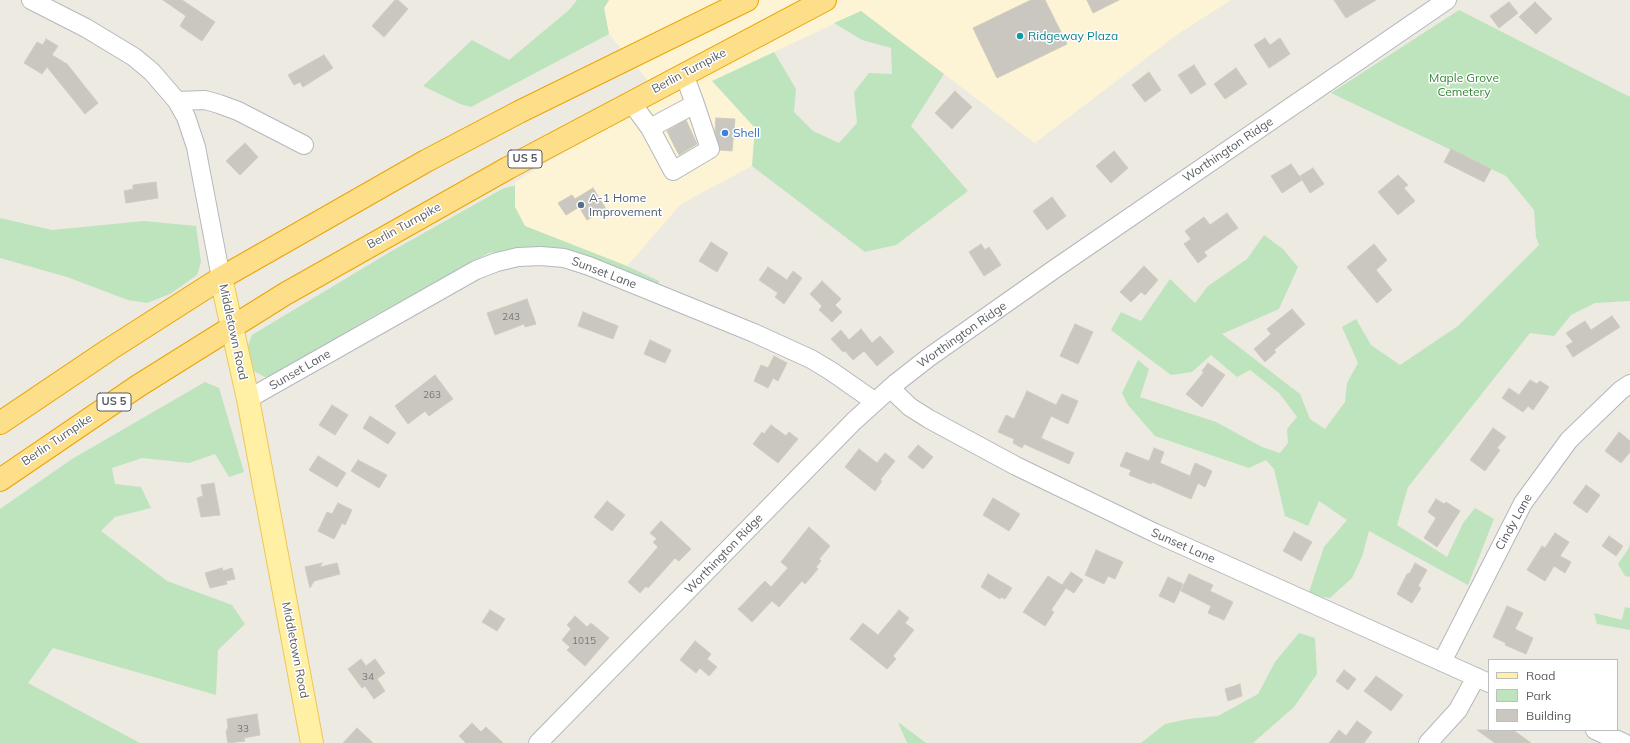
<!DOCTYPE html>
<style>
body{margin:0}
#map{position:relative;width:1630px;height:743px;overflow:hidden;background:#edeae1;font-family:Mulish,sans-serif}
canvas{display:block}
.legend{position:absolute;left:1488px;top:659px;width:130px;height:72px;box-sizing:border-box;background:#fff;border:1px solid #bdbec0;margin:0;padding:5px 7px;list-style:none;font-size:12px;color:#595d62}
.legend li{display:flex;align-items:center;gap:8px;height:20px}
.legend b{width:20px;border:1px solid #bdbec0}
</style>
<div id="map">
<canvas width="1630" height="743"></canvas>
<ul class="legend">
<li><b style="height:5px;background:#fff0a4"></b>Road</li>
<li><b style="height:11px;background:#bde4bd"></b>Park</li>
<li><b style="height:11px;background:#c9c7c0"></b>Building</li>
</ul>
</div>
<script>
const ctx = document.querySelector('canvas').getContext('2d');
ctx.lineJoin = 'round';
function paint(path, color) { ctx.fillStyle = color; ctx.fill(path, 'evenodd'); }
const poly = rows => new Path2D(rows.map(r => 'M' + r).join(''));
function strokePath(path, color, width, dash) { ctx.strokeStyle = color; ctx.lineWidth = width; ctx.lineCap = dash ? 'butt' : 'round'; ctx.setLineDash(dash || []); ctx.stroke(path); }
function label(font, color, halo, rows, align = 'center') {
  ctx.font = font + ' Mulish,sans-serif'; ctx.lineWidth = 3; ctx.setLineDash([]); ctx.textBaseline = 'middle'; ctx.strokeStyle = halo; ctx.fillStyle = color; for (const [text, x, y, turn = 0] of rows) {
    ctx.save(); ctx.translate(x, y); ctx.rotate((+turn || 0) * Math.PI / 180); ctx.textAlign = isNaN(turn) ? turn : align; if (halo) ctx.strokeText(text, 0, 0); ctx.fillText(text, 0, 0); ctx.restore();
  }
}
paint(poly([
 [609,0,1231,0,1178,34,1035,143,861,11,713,81,755,128,752,166,681,204,627,266,525,226,515,207,515,182,659,94,609,34,604,8]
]), '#fdf4d5');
paint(poly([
 [577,0,609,0,604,8,609,34,471,107,460,104,423,86,472,40,509,60,569,10],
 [1459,10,1630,97,1630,301,1595,303,1571,315,1554,336,1530,333,1408,487,1397,525,1447,557,1463,523,1475,508,1494,519,1468,585,1369,531,1362,557,1352,578,1330,598,1308,595,1324,547,1347,520,1319,501,1308,526,1285,516,1274,469,1266,460,1249,468,1155,436,1128,405,1122,393,1138,360,1149,369,1140,397,1216,422,1262,447,1280,453,1288,443,1287,429,1297,417,1279,393,1250,370,1237,377,1211,355,1192,372,1171,375,1111,330,1121,312,1141,321,1170,279,1195,303,1208,286,1247,259,1264,235,1283,249,1298,267,1279,309,1222,334,1300,394,1310,419,1325,429,1345,402,1347,383,1358,363,1342,327,1356,319,1371,345,1400,365,1458,326,1539,245,1536,237,1534,210,1506,176,1331,93],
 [861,11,944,74,911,126,968,191,896,245,865,252,752,166,755,128,712,81,774,52,796,89,794,112,813,131,839,143,857,123,854,92,869,73,892,74,891,48,862,40,834,23],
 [515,186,515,207,525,226,627,266,659,281,658,284,566,250,528,247,489,253,370,318,280,374,265,377,254,371,247,348,252,335,390,252,504,188],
 [0,218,52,230,144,221,196,226,201,262,197,275,170,294,147,303,128,300,67,277,0,258],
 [205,382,219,388,244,472,229,477,215,454,189,463,142,458,112,468,115,484,141,487,151,508,115,517,101,531,167,581,232,605,245,624,218,650,216,695,53,648,28,683,140,743,0,743,0,509,72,459],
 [1630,543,1630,577,1625,576,1618,564,1629,548],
 [1625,607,1630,608,1630,630,1597,624,1594,613,1622,620],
 [1299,633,1315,638,1317,674,1294,707,1253,743,1141,743,1165,724,1188,719,1218,716,1258,694,1275,662],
 [898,722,926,743,907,743]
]), '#bde4bd');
const building = poly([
 [163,0,182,0,215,22,202,41,180,26,186,16,163,0],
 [395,0,398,0,408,9,384,37,372,26,395,0],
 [1031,0,1045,0,1067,44,997,78,973,28,1031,0],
 [1087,0,1119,0,1093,13,1087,0],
 [1334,0,1376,0,1346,18,1334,0],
 [1509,2,1518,13,1499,28,1490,16,1509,2],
 [1535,2,1552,19,1536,34,1519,17,1535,2],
 [1265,38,1270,45,1280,38,1290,54,1269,68,1254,45,1265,38],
 [46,39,58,46,52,55,67,64,98,103,85,114,47,67,42,74,24,63,37,42,43,45,46,39],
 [324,55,333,68,303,87,300,82,294,85,288,75,324,55],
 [1194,65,1206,84,1191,94,1178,75,1194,65],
 [1236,68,1247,84,1225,99,1214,84,1236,68],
 [1149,72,1161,90,1145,102,1132,85,1149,72],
 [955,91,972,107,952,129,935,113,955,91],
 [716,118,735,119,732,151,720,150,715,131,716,118],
 [686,120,697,144,679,155,667,131,686,120],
 [245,143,258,157,240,175,226,161,245,143],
 [1451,149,1491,169,1484,182,1444,162,1451,149],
 [1114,151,1128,168,1111,183,1096,166,1114,151],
 [1291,164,1302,180,1282,193,1271,176,1291,164],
 [1313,168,1324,184,1310,193,1300,176,1313,168],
 [1398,175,1408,185,1404,188,1415,201,1398,215,1378,192,1398,175],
 [156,182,158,198,126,203,124,191,133,189,133,185,156,182],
 [593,188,606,209,587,220,579,207,566,215,558,203,572,195,575,199,593,188],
 [1052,197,1066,216,1047,230,1033,211,1052,197],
 [1227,213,1238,228,1204,252,1207,256,1198,263,1184,244,1191,239,1185,231,1204,217,1210,225,1227,213],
 [711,242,728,253,717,272,699,261,711,242],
 [981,244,985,250,989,247,1001,265,984,276,969,252,981,244],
 [1374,244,1387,260,1376,270,1392,290,1377,303,1347,267,1374,244],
 [1144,266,1158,280,1145,295,1141,292,1131,302,1120,292,1144,266],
 [768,267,787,280,793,271,802,278,784,304,775,297,778,293,759,280,768,267],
 [822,281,841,299,835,305,842,312,832,322,819,310,822,306,810,294,822,281],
 [527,299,536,324,525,327,524,324,495,335,487,313,527,299],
 [1292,309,1305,324,1274,350,1276,352,1265,362,1254,349,1271,334,1267,329,1292,309],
 [583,312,618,326,613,339,578,326,583,312],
 [1612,316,1620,327,1573,357,1566,346,1573,342,1566,333,1585,321,1591,330,1612,316],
 [1075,324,1093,332,1078,364,1060,356,1075,324],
 [861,329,872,343,880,336,894,352,877,366,864,351,853,360,845,351,843,352,831,339,841,330,849,340,861,329],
 [650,340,671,350,665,363,644,354,650,340],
 [774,356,787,363,778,381,773,378,768,388,754,381,761,365,768,368,774,356],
 [1208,363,1225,375,1202,407,1186,394,1204,372,1202,371,1208,363],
 [435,375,453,399,429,416,425,411,408,424,395,406,435,375],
 [1530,380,1537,384,1540,381,1549,387,1533,410,1528,406,1523,412,1502,398,1509,388,1519,395,1530,380],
 [1027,391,1056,405,1062,394,1078,401,1068,424,1051,416,1041,438,1074,453,1069,464,1024,444,1022,448,1013,443,1014,439,998,432,1006,415,1014,419,1027,391],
 [332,405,348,415,335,435,319,425,332,405],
 [370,416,396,433,388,444,363,428,370,416],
 [771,425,786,436,789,432,798,439,778,463,753,444,762,432,764,434,771,425],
 [1493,428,1506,437,1497,448,1500,450,1485,471,1470,460,1493,428],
 [1619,432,1630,441,1630,452,1621,463,1605,451,1619,432],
 [918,445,933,457,923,469,908,457,918,445],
 [1154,448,1164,452,1160,463,1190,476,1195,463,1212,471,1205,487,1198,483,1191,499,1152,482,1151,484,1129,475,1131,470,1120,466,1126,452,1149,461,1154,448],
 [859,449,877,463,885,453,895,461,880,480,882,481,875,491,845,467,859,449],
 [318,456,346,473,337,487,309,470,318,456],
 [358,460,387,475,379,488,351,471,358,460],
 [214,483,220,515,201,517,197,498,203,496,201,485,214,483],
 [1586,485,1600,495,1587,513,1573,503,1586,485],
 [993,498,1020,514,1009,531,983,515,993,498],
 [1436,499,1444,504,1446,502,1460,511,1437,547,1424,538,1436,518,1428,512,1436,499],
 [607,501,625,515,612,531,594,517,607,501],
 [338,503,352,510,345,525,342,523,334,539,318,531,327,512,332,514,338,503],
 [661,521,691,549,679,561,675,558,648,588,646,586,640,593,628,582,658,547,653,542,657,539,650,533,661,521],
 [809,527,830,546,819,559,821,561,816,567,818,569,805,584,802,581,779,607,772,601,752,622,738,609,765,581,771,587,788,568,781,562,809,527],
 [1294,532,1312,542,1301,561,1283,551,1294,532],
 [1555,533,1569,542,1560,556,1571,562,1565,573,1554,566,1545,581,1527,570,1542,546,1545,548,1555,533],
 [1609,536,1623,546,1616,556,1602,546,1609,536],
 [1096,550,1123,562,1115,579,1108,576,1104,584,1085,575,1096,550],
 [322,563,320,567,337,563,340,574,314,581,310,588,305,567,322,563],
 [1415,563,1427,570,1418,586,1421,588,1412,603,1397,594,1407,574,1410,573,1415,563],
 [222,568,223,571,232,568,235,579,226,581,227,584,210,588,205,573,222,568],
 [1071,572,1083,580,1074,593,1066,588,1051,610,1054,612,1045,626,1023,612,1048,576,1062,585,1071,572],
 [988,574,1012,588,1005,599,1001,597,1000,599,981,587,988,574],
 [1189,574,1213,585,1210,591,1233,602,1224,620,1208,613,1211,606,1181,591,1189,574],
 [1168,577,1183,584,1174,603,1159,596,1168,577],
 [1507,606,1523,613,1515,629,1533,638,1526,654,1505,645,1506,643,1493,637,1507,606],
 [490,610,505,619,497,631,482,622,490,610],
 [899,610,909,618,905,623,914,630,893,656,896,659,887,669,850,639,863,623,878,635,899,610],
 [575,616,587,627,591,623,609,638,585,666,567,650,570,647,562,640,571,629,567,625,575,616],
 [695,641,711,654,707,659,717,667,709,676,700,668,696,673,680,660,695,641],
 [361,659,366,666,375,659,385,673,377,679,385,691,374,699,365,686,362,688,348,669,361,659],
 [1344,670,1356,679,1348,690,1336,681,1344,670],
 [1376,676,1403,695,1391,711,1364,691,1376,676],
 [1240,684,1242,696,1228,701,1225,689,1240,684],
 [257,714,260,735,244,738,245,741,228,743,226,732,228,727,227,719,257,714],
 [1357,721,1372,732,1364,743,1329,743,1339,730,1346,736,1357,721],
 [472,723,481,732,486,727,503,743,466,743,459,736,472,723],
 [357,728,373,743,343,743,357,728],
 [1477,730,1513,730,1531,743,1495,743,1477,730]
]);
paint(building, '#c9c7c0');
strokePath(building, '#d1cbbf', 1);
strokePath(poly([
 [674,145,694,134]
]), '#c8c7c1', 18, [18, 9]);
const minor = poly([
 [31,0,86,28,134,57,152,72,177,101,186,117,196,147,221,278],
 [177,101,205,100,219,104,238,111,304,145],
 [631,102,650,128,695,104,684,74],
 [650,128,673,171,710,149,695,104],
 [890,388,910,407,929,419,1016,466,1155,533,1489,683],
 [248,399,476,270,497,262,518,257,541,256,564,258,589,266,754,333,811,359,831,371,874,401],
 [1442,662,1523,503,1569,440,1621,390,1630,384],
 [1595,730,1624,743],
 [538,743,854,421,896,383,928,358,1056,268,1447,0],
 [1428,743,1458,710,1476,677]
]);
const major = poly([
 [221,278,248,399,312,743]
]);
const highway = poly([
 [0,423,110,349,221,278,426,161,519,112,747,0],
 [0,480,138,386,285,294,508,168,825,0]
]);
strokePath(minor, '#b4b7bc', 20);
strokePath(major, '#f0c556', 24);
strokePath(highway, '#eca301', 24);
strokePath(minor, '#fff', 18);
strokePath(major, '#fff0a4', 22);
strokePath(highway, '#fcdf88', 22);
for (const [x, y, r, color] of [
 [1020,36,4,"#0f9aa8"],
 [725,133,4,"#3f7fe0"],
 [581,205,4,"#5c6f8a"]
]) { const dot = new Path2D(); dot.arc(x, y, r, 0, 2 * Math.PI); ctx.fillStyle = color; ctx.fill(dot); strokePath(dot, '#fff', 1.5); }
label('10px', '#75787a', null, [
 ["243",511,317],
 ["263",432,395],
 ["1015",584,641],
 ["34",368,677],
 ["33",243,729]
]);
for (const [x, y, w] of [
 [525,159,34],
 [114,402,34]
]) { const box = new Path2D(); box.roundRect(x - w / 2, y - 9, w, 18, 3); ctx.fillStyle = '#fff'; ctx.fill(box); strokePath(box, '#595d62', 1); }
label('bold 11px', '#595d62', null, [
 ["US 5",525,159],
 ["US 5",114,402]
]);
label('12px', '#0d838f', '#fff', [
 ["Ridgeway Plaza",1028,36]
], 'left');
label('12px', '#595d62', '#fff', [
 ["Berlin Turnpike",689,71,-28],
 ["Worthington Ridge",1228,150,-34],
 ["Berlin Turnpike",404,226,-29],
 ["Sunset Lane",604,273,21],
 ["Middletown Road",233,332,78],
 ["Worthington Ridge",962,335,-35],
 ["Sunset Lane",300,370,-30],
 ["Berlin Turnpike",57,440,-34],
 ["Cindy Lane",1514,522,-61],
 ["Sunset Lane",1183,546,24],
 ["Worthington Ridge",724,554,-46],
 ["Middletown Road",295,650,79]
]);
label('12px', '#358539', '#fff', [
 ["Maple Grove",1464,78],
 ["Cemetery",1464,92]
]);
label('12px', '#366cbe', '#fff', [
 ["Shell",733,133]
], 'left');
label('12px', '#4e5e75', '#fff', [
 ["A-1 Home",589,198],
 ["Improvement",589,212]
], 'left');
</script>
